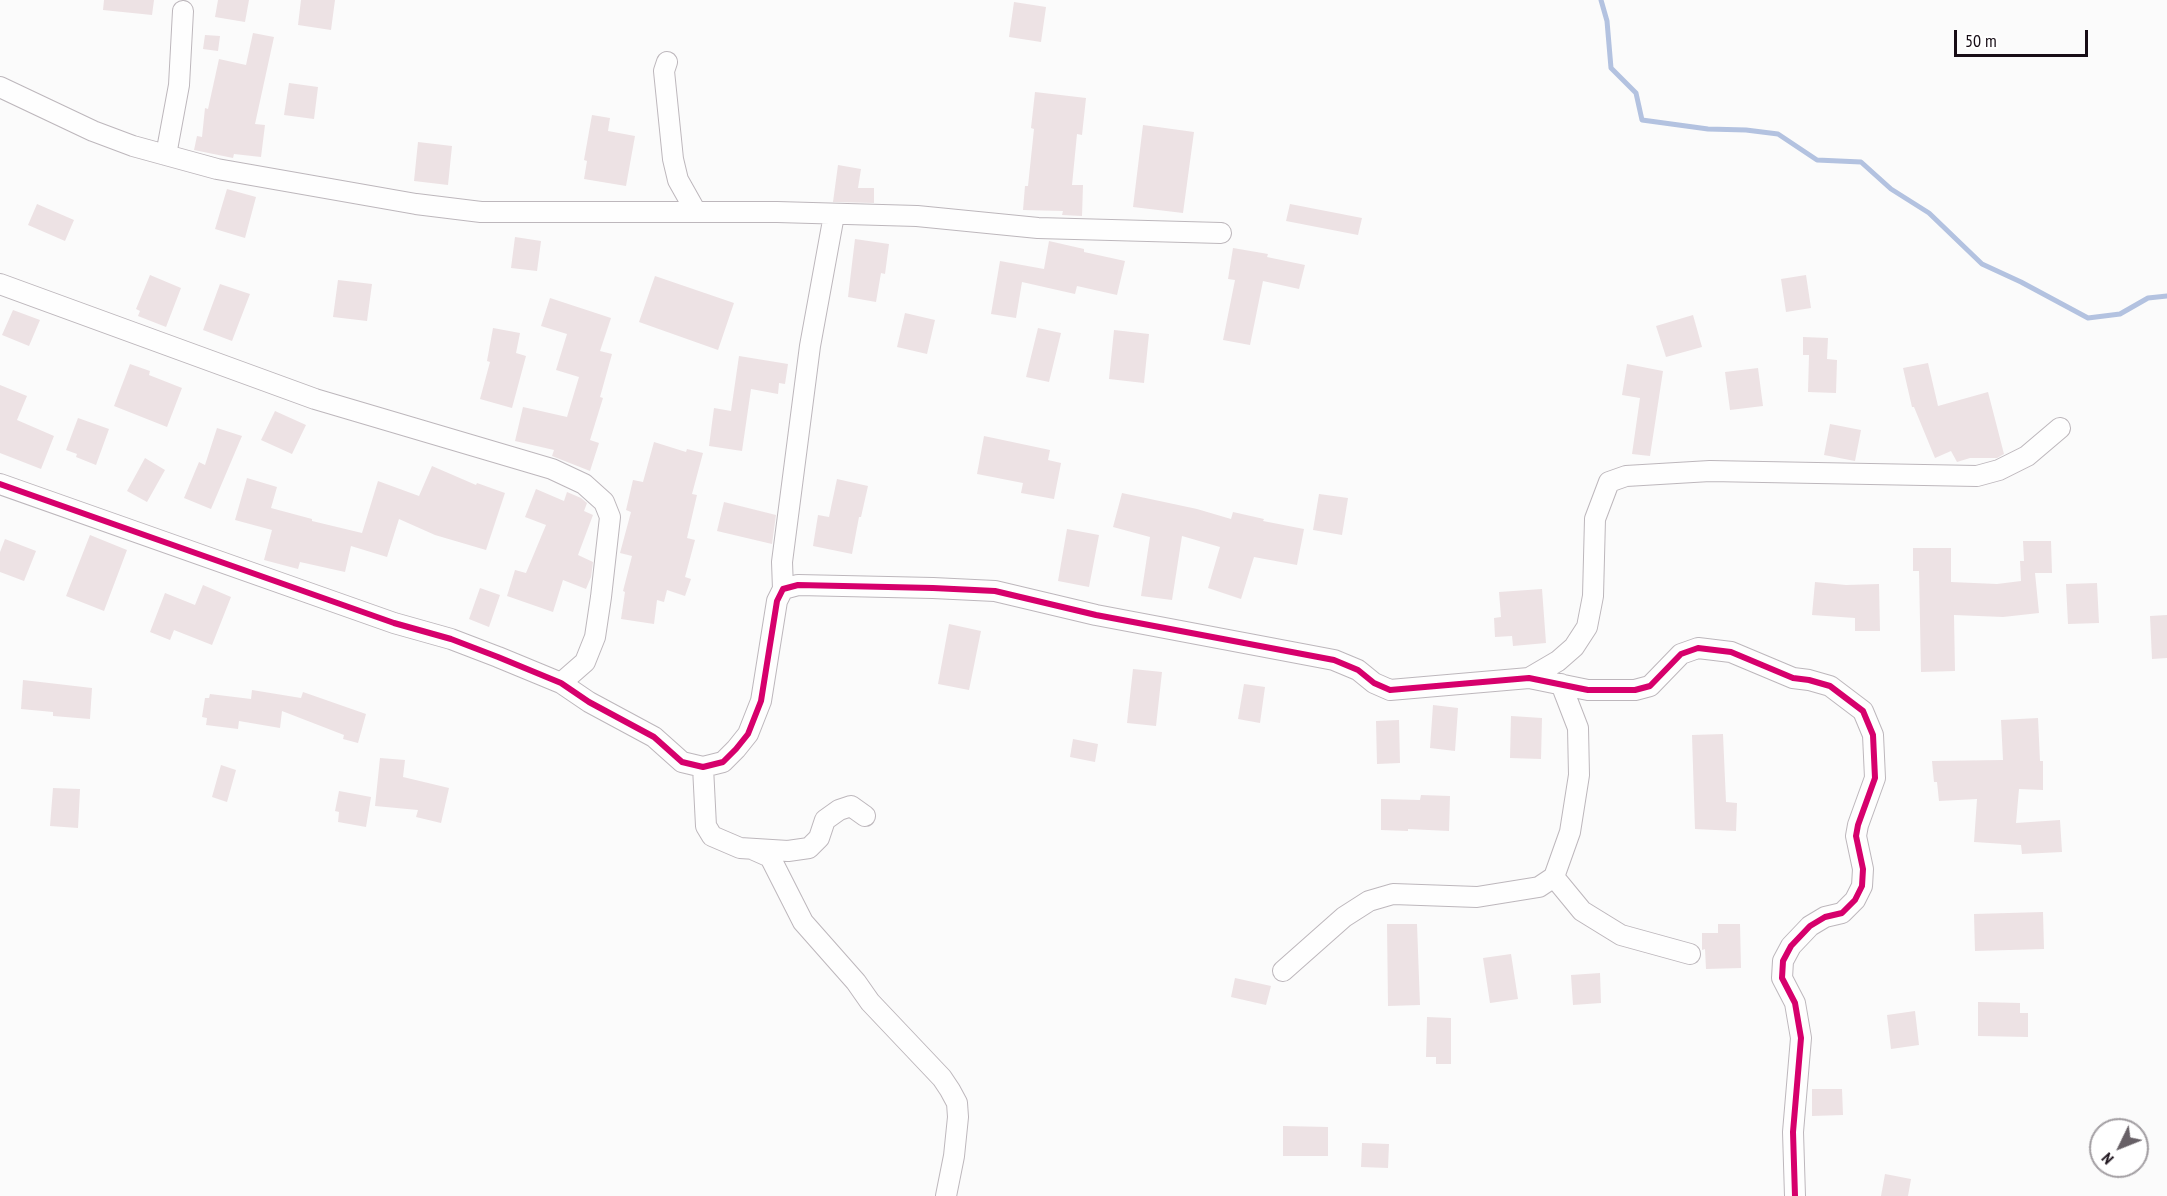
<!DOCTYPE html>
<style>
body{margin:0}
#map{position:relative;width:2167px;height:1196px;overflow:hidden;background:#fbfbfb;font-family:"PT Sans Narrow",sans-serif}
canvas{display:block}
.north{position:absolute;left:2089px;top:1118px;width:60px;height:60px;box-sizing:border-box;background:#fff;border:2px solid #a29ea2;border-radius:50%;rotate:227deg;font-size:16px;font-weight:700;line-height:24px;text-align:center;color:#170d16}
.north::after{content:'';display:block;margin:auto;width:21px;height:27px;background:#676066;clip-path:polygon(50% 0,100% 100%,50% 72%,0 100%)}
.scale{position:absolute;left:1954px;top:30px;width:134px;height:27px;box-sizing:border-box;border:3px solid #170d16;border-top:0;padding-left:8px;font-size:18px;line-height:21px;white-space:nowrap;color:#170d16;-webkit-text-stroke:4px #fff;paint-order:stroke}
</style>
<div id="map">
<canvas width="2167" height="1196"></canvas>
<div class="north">N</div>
<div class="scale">50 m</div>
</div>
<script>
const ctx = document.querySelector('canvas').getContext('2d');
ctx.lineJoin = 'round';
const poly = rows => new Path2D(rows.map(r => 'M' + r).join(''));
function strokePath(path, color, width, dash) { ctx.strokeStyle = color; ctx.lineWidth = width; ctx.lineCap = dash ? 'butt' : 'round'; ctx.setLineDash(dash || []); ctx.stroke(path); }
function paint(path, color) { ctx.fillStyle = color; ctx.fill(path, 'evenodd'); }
strokePath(poly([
 [1601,0,1607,21,1611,68,1636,93,1642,120,1708,129,1746,130,1778,134,1817,160,1861,162,1891,189,1929,213,1982,264,2021,282,2088,318,2120,314,2148,298,2167,296]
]), '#b3c2e0', 5);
paint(poly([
 [104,0,154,0,152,15,103,10],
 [218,0,249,0,245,22,215,17],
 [301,0,335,0,331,30,298,25],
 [1014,2,1046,7,1041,42,1009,37],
 [253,33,274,37,255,124,265,125,261,157,234,154,233,158,194,150,197,136,202,137,205,108,208,109,219,59,246,65],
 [205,35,220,36,218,51,203,49],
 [289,83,318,87,314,119,284,115],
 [1035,92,1086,98,1082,135,1077,134,1072,185,1083,185,1082,216,1062,215,1063,211,1023,210,1025,186,1028,186,1034,129,1031,128],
 [592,115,610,118,608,131,635,136,626,186,584,179,587,161,584,160],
 [1143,125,1194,132,1183,213,1133,207],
 [418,142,452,146,448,185,414,181],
 [838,165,861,169,858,188,874,188,874,203,833,202],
 [227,189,256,197,245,238,215,229],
 [37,204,74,220,65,241,28,225],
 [1290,204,1362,218,1358,235,1286,221],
 [515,237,541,241,537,271,511,268],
 [855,239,889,244,885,274,881,273,876,302,848,297],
 [1049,241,1084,249,1084,252,1125,261,1117,295,1077,286,1075,294,1022,282,1016,318,991,314,1000,261,1044,269],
 [1233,248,1268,254,1267,257,1305,265,1299,289,1263,281,1250,345,1223,340,1235,280,1228,279],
 [150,275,181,288,166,327,138,316,140,311,136,309],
 [1806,275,1811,308,1786,312,1781,279],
 [655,276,734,303,718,350,639,322],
 [338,280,372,284,367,321,333,317],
 [220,284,250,294,232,341,203,330],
 [550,298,611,318,600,351,612,354,600,397,603,398,590,440,599,443,590,471,552,456,554,450,515,441,523,407,567,417,579,377,556,370,567,334,541,326],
 [13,310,40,320,29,346,2,335],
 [905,313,935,320,927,354,897,347],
 [1693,315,1702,347,1666,357,1656,326],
 [493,328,520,333,516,353,526,356,512,408,480,399,490,362,487,361],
 [1038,328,1061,333,1049,382,1026,377],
 [1114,330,1149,334,1144,383,1109,379],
 [1803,337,1828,338,1827,359,1837,360,1836,393,1808,392,1809,355,1803,355],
 [739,356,788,364,785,384,779,383,778,394,751,389,742,451,709,446,714,408,731,411],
 [1928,363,1938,406,1988,392,2004,454,1997,458,1970,458,1957,462,1951,451,1935,458,1914,407,1912,407,1903,368],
 [130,364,150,371,149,375,182,388,167,427,114,406],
 [1627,364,1663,371,1650,456,1632,454,1640,398,1622,395],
 [1758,368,1763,406,1730,410,1725,372],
 [0,385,27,396,17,420,54,436,41,469,0,453],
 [275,411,306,425,292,454,261,440],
 [78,418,109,429,96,465,76,457,77,454,66,450],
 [1830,424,1861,430,1855,461,1824,455],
 [217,428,242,436,211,509,184,498,199,462,205,465],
 [984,436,1050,450,1048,460,1061,463,1054,499,1021,493,1023,483,977,474],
 [654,442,686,452,687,449,703,453,692,494,697,495,687,538,695,540,685,577,691,579,685,596,667,590,664,602,657,600,654,624,621,619,625,592,623,591,632,556,620,553,631,512,626,510,633,480,643,482],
 [145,458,165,470,147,502,127,491],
 [432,466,476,485,477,483,505,493,486,550,435,535,399,519,387,557,351,546,345,572,300,562,298,569,264,560,272,530,235,520,247,478,277,487,271,508,312,519,312,521,362,533,378,481,419,496],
 [837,479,868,486,861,517,859,517,852,554,813,546,818,515,829,517],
 [536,489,564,501,567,492,581,498,587,503,584,511,593,515,578,555,593,562,591,577,586,589,563,580,553,612,507,596,515,570,526,573,546,525,525,517],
 [1122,493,1197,509,1231,519,1233,512,1264,519,1263,521,1304,529,1297,565,1254,557,1241,599,1208,588,1220,547,1182,536,1172,600,1141,596,1150,537,1113,527],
 [1319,494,1348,498,1342,535,1313,530],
 [724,502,776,515,772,544,717,531],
 [1067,529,1099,535,1089,587,1058,581],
 [90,535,127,550,104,611,66,596],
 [5,539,36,551,24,581,0,572,0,552],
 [2023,541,2051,541,2052,573,2035,573,2039,613,2003,617,1954,615,1955,671,1921,672,1919,571,1913,571,1913,548,1951,548,1951,582,1997,584,2021,581,2020,561,2024,561],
 [1815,582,1846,585,1879,584,1880,631,1855,631,1855,618,1812,615],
 [2097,583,2099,623,2068,624,2066,584],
 [203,585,231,597,212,645,174,630,170,640,150,632,165,593,195,605],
 [480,588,500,595,489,627,469,619],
 [1542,589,1546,643,1513,646,1512,636,1495,637,1494,618,1501,617,1499,592],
 [2167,615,2167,658,2152,659,2150,616],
 [949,624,981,631,969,690,938,684],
 [1133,669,1162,672,1156,726,1127,723],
 [23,680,92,688,90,719,53,716,53,712,21,709],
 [1244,684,1265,687,1260,723,1238,719],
 [252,690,301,698,303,692,366,714,358,743,343,739,344,735,282,711,280,728,239,721,238,729,206,725,207,718,202,717,205,698,209,698,210,694,251,699],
 [1433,705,1458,708,1455,751,1430,748],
 [1511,716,1542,718,1541,759,1510,758],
 [2038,718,2040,761,2043,761,2043,790,2019,789,2016,823,2060,820,2062,852,2022,854,2021,845,1974,842,1977,799,1939,801,1937,782,1934,782,1932,761,2003,760,2001,720],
 [1399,720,1400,763,1377,764,1376,721],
 [1723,734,1726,802,1737,803,1736,831,1695,829,1692,735],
 [1073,739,1098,744,1095,762,1070,757],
 [380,758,405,760,403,777,449,788,441,823,416,817,418,810,375,806],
 [221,765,236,770,227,802,212,797],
 [53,788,80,789,78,828,50,826],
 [339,791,371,797,366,827,338,822,339,812,335,811],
 [1421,795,1450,796,1449,831,1408,829,1408,831,1381,830,1381,799,1420,800],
 [2043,912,2044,949,1975,951,1974,914],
 [1387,924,1417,924,1420,1005,1388,1006],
 [1718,924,1740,924,1741,968,1706,969,1705,949,1702,950,1702,933,1718,933],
 [1511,954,1518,999,1490,1003,1483,958],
 [1600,973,1601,1003,1573,1005,1571,975],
 [1235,978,1271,986,1266,1005,1231,997],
 [1978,1002,2020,1003,2020,1013,2028,1013,2028,1037,1978,1036],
 [1915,1011,1919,1045,1891,1049,1887,1015],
 [1427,1017,1451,1018,1451,1064,1436,1064,1436,1057,1426,1057],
 [1812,1089,1842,1089,1843,1115,1812,1116],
 [1283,1126,1328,1127,1328,1156,1283,1156],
 [1362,1143,1389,1144,1388,1168,1361,1167],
 [1885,1174,1911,1179,1908,1196,1881,1196]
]), '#ede2e4');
const minor = poly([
 [667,62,664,71,673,159,678,180,696,212],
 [0,87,93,131,133,146,217,169,416,204,481,212,777,212,917,216,1038,228,1221,233],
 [166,155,179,85,183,11],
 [0,284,315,399,552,469,584,484,604,502,610,517,601,597,595,637,585,662,561,683],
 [0,484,394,623,451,639,498,657,561,683,589,702,654,737,682,762,703,767,723,762,736,749,748,734,761,701,777,601,783,589,798,585,933,588,995,591,1096,615,1334,660,1358,670,1374,683,1390,690,1529,678,1588,690,1635,690,1650,686,1681,654,1698,648,1731,652,1793,678,1809,680,1830,686,1863,711,1873,735,1875,778,1858,825,1856,836,1863,869,1862,886,1855,900,1842,913,1825,917,1810,926,1791,946,1783,961,1782,978,1795,1003,1801,1038,1793,1132,1795,1196],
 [783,589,782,562,810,346,834,215],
 [1529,678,1558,661,1574,647,1587,627,1593,596,1595,519,1609,482,1626,476,1710,471,1977,476,1999,470,2027,456,2060,428],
 [703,767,706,826,712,836,740,848,788,851,809,848,819,838,825,820,839,810,851,806,865,816],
 [752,849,770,857,803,922,856,982,870,1002,942,1078,950,1090,957,1103,958,1117,954,1156,946,1196],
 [1554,877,1582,911,1621,935,1690,954],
 [1283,971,1344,917,1369,901,1393,894,1477,897,1539,887,1554,877,1570,832,1579,775,1578,728,1561,684]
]);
strokePath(minor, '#bdb7bc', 22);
strokePath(minor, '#fefefe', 20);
strokePath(poly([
 [0,484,394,623,451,639,498,657,561,683,589,702,654,737,682,762,703,767,723,762,736,749,748,734,761,701,777,601,783,589,798,585,933,588,995,591,1096,615,1334,660,1358,670,1374,683,1390,690,1529,678,1588,690,1635,690,1650,686,1681,654,1698,648,1731,652,1793,678,1809,680,1830,686,1863,711,1873,735,1875,778,1858,825,1856,836,1863,869,1862,886,1855,900,1842,913,1825,917,1810,926,1791,946,1783,961,1782,978,1795,1003,1801,1038,1793,1132,1795,1196]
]), '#d6006c', 6);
</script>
